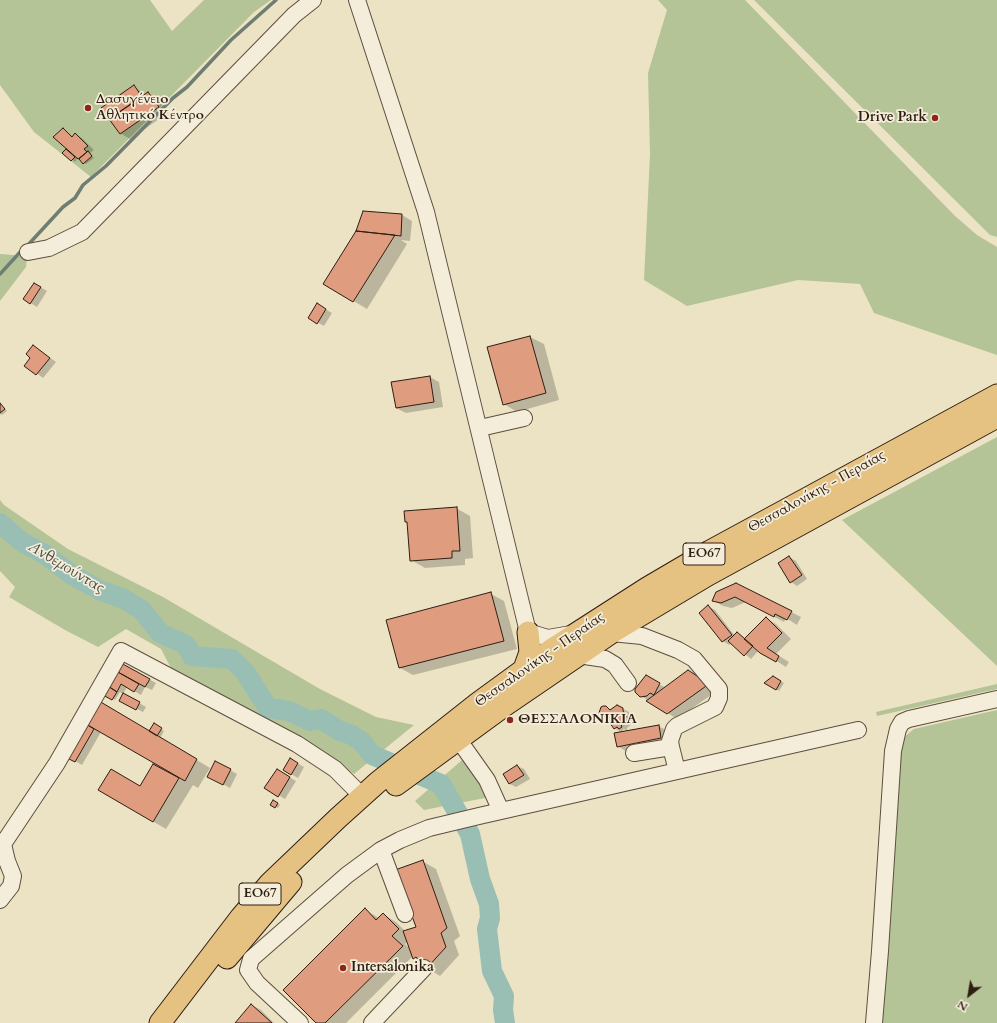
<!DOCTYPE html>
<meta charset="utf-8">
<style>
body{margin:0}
#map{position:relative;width:997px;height:1023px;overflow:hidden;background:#ece3c5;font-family:Cardo,serif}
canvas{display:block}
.north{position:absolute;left:949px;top:975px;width:40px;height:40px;-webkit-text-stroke:3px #f3edd9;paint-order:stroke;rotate:211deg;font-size:11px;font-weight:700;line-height:16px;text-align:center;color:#2e1d12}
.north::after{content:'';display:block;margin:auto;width:14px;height:18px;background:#2e1d12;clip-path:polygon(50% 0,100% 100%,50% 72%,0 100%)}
</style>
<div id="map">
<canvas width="997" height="1023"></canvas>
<div class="north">N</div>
</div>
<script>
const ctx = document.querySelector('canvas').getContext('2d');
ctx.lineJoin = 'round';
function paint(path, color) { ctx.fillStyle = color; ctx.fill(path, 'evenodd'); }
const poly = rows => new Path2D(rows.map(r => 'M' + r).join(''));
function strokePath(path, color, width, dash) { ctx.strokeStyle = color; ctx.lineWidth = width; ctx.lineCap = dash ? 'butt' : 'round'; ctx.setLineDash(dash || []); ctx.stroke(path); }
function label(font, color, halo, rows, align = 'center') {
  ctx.font = font + ' Cardo,serif'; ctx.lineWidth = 3.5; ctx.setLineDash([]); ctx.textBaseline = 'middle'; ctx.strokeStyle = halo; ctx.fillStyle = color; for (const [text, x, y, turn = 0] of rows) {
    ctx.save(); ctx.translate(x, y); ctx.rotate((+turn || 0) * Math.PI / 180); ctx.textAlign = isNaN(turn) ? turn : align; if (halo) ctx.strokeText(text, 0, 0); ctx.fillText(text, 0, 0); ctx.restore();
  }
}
paint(poly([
 [0,0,150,0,172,31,204,0,271,0,254,12,91,177,34,132,0,85],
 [658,0,745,0,955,216,977,235,997,247,997,355,874,313,860,284,798,280,687,306,644,280,650,154,648,73,667,10],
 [754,0,997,0,997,237,990,235],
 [0,254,27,256,26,267,0,301],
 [997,437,997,666,842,520],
 [0,500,4,505,68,549,163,597,320,689,376,717,414,725,354,774,337,763,173,672,161,649,126,629,98,647,65,630,9,597,15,587,0,571],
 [997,684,997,689,877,716,876,712],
 [997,710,997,1023,877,1023,901,743,904,737,914,729],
 [462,760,469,765,490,797,424,810,415,801]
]), '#b4c497');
paint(poly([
 [134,87,146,95,149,94,158,99,168,113,130,139,120,133],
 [63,129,73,137,75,134,82,138,94,150,90,153,94,158,86,164,78,158,75,162,64,153,66,150,71,152],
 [402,215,412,221,410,241,401,240,407,244,367,309,325,284,357,231],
 [35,284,47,291,37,307,24,299],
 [318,305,332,313,324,326,310,318],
 [530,337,544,344,559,400,517,412,504,404,488,348],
 [34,346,56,362,43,378,26,365,32,358],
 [430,377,439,382,443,407,406,413,396,408],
 [0,403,7,411,2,415,0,414],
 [456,508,470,516,473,558,465,559,465,565,425,568,411,560,408,523,406,521],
 [789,557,796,561,807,579,797,586,791,582],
 [736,584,801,617,797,625,786,618,784,622,746,602,732,608,723,606,713,600],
 [491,594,504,601,517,649,413,675,400,668],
 [709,607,715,610,735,636,737,633,746,639,766,618,776,624,791,639,776,654,789,662,786,667,759,650,751,659,732,643,729,645,723,641,701,613],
 [121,664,156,683,152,690,145,687,141,695,127,687,123,694,146,707,143,712,120,700,124,695,120,692,115,700,104,694,108,688,117,693,118,691,109,686],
 [688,671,718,690,677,719,641,696,636,692,637,686,643,682,646,677,666,688],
 [773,677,784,683,779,691,766,683],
 [617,706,629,712,633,723,627,728,627,731,624,729,621,732,614,728,608,719,601,715,606,707,612,710],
 [88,724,150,732,154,725,164,731,160,738,210,768,198,788,193,785,166,829,99,790,140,787,154,763,101,732,82,765,68,757],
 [658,726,668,731,671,743,627,752,618,746],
 [290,759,304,767,298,778,284,770],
 [216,762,237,774,230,788,208,776],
 [517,766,524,769,530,779,516,787,510,784,504,774],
 [277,770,296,781,285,799,266,788],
 [274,801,280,805,278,808,272,804],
 [422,861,436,869,460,936,454,941,459,955,440,976,427,968,413,956,346,1023,318,1023,365,910,379,918,383,914,396,922,406,932,417,928],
 [408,941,411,950,405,944],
 [251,1005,261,1010,274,1023,236,1023]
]), '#0003');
strokePath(poly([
 [27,246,63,207,75,198,83,185,106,166,173,98,187,87,231,40,276,0],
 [0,274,22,250]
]), '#6e7e73', 3.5);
strokePath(poly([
 [0,523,22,542,46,555,72,575,99,590,124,599,142,610,160,633,186,645,192,656,232,659,245,672,268,708,289,711,310,721,321,719,340,731,352,735,362,742,372,755,441,784,470,834,480,879,489,904,490,918,487,929,492,971,504,996,503,1010,505,1023]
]), '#99beb4', 20);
const building = poly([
 [134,85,142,97,109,119,101,108,134,85],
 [148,92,159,107,120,134,109,119,148,92],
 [63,128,72,137,75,133,88,146,84,149,87,152,78,159,53,137,63,128],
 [66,149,75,157,71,161,62,153,66,149],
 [88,151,92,156,83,164,79,159,88,151],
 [363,211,402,214,401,236,356,231,363,211],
 [356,231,395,235,353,302,323,284,356,231],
 [34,283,41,287,30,304,23,299,34,283],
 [317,303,326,309,317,324,308,318,317,303],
 [530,336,546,393,503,405,487,347,530,336],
 [33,345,50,358,36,375,24,366,30,358,26,354,33,345],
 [430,376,434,402,396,408,391,382,430,376],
 [0,403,5,409,0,413,0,403],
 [457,507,460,551,452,551,452,558,410,561,407,522,405,522,404,511,457,507],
 [789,556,802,575,790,583,778,563,789,556],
 [736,583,792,611,787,620,775,614,774,617,735,597,721,603,712,601,716,592,736,583],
 [491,592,504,641,399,668,386,620,491,592],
 [708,605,732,635,722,642,699,613,708,605],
 [766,617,782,633,767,648,779,656,776,662,760,653,744,639,766,617],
 [737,632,753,646,744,656,728,641,737,632],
 [121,663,150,679,145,687,116,671,121,663],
 [688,670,709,684,667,714,646,701,688,670],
 [116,671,139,684,134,692,121,684,117,692,108,686,116,671],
 [646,675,660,683,654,695,650,693,647,696,640,697,635,692,635,689,646,675],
 [773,676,781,681,776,690,764,683,773,676],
 [108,686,117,692,112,700,103,695,108,686],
 [123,693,140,702,136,710,119,701,123,693],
 [99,701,197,759,185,781,86,724,99,701],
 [617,705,623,708,623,711,628,719,621,724,622,727,619,729,617,727,614,729,606,717,600,716,599,713,601,707,603,706,606,706,610,710,617,705],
 [154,723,162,728,157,736,149,731,154,723],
 [86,724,94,729,75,762,67,758,86,724],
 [659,725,661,738,617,747,614,733,659,725],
 [290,758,298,763,291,775,283,770,290,758],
 [215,761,231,769,223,785,207,777,215,761],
 [153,764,179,778,153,822,98,790,111,769,140,786,153,764],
 [517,765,524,775,509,784,503,774,517,765],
 [277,769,290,777,278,797,264,788,277,769],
 [273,800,278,803,275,808,270,805,273,800],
 [423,860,447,928,441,933,446,947,426,969,416,957,413,959,403,931,416,927,395,870,423,860],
 [365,908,376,920,383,913,399,929,392,936,403,946,325,1023,316,1023,283,990,365,908],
 [251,1004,272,1023,235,1023,251,1004]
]);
paint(building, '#e09c7f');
strokePath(building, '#2e1d12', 1);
const minor = poly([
 [357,0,426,212,528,632,548,638,571,634],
 [28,252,49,248,82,232,294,15,313,0],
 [480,428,524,418],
 [611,633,642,636,678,650,694,659,719,689,719,698,715,707,677,726,674,729,670,741,671,747,677,771],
 [578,655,605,659,615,665,628,683],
 [458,739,487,780,501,811],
 [634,753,671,747],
 [381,850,405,914],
 [0,900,11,886,13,876,7,861,3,844,57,763,121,651,297,744,335,769,362,796],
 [300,1023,257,983,248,970,251,959,347,875,381,850,400,840,429,828,479,816,858,730],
 [372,1023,424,968],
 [874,1023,880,951,893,751,898,729,902,722,909,719,997,699]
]);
const major = poly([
 [524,669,530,652,528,632],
 [396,785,504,706,611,633,708,575,997,417],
 [227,958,291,882],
 [160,1023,241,917,270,883,338,818,378,782,478,703,552,649,647,588,710,551,997,395]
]);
strokePath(minor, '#5e4e3f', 18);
strokePath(major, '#2e1d12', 23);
strokePath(minor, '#f3edd9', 16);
strokePath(major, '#e6c282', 21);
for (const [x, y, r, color] of [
 [88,108,4,"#8f2418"],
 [935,118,4,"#8f2418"],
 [510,720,4,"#8f2418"],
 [343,968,4,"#8f2418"]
]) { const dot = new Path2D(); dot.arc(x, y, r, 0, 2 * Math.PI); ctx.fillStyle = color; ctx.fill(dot); strokePath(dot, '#f3edd9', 1.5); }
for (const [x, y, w] of [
 [704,554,42],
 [260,894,42]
]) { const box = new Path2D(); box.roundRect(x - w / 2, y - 11, w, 22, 3); ctx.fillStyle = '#f3edd9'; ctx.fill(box); strokePath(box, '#2e1d12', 1); }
label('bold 13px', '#2e1d12', null, [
 ["ΕΟ67",704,554],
 ["ΕΟ67",260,894]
]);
label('bold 14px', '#2e1d12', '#f3edd9', [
 ["Δασυγένειο",96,100],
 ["Αθλητικό Κέντρο",96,116],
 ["Drive Park",927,118,"right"],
 ["ΘΕΣΣΑΛΟΝΙΚΙΑ",518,720],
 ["Intersalonika",351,968]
], 'left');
label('14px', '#2e1d12', '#f3edd9', [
 ["Θεσσαλονίκης - Περαίας",817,492,-29],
 ["Θεσσαλονίκης - Περαίας",540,660,-35]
]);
label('italic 15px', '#4e4d43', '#f3edd9', [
 ["Ανθεμούντας",66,568,31]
]);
</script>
